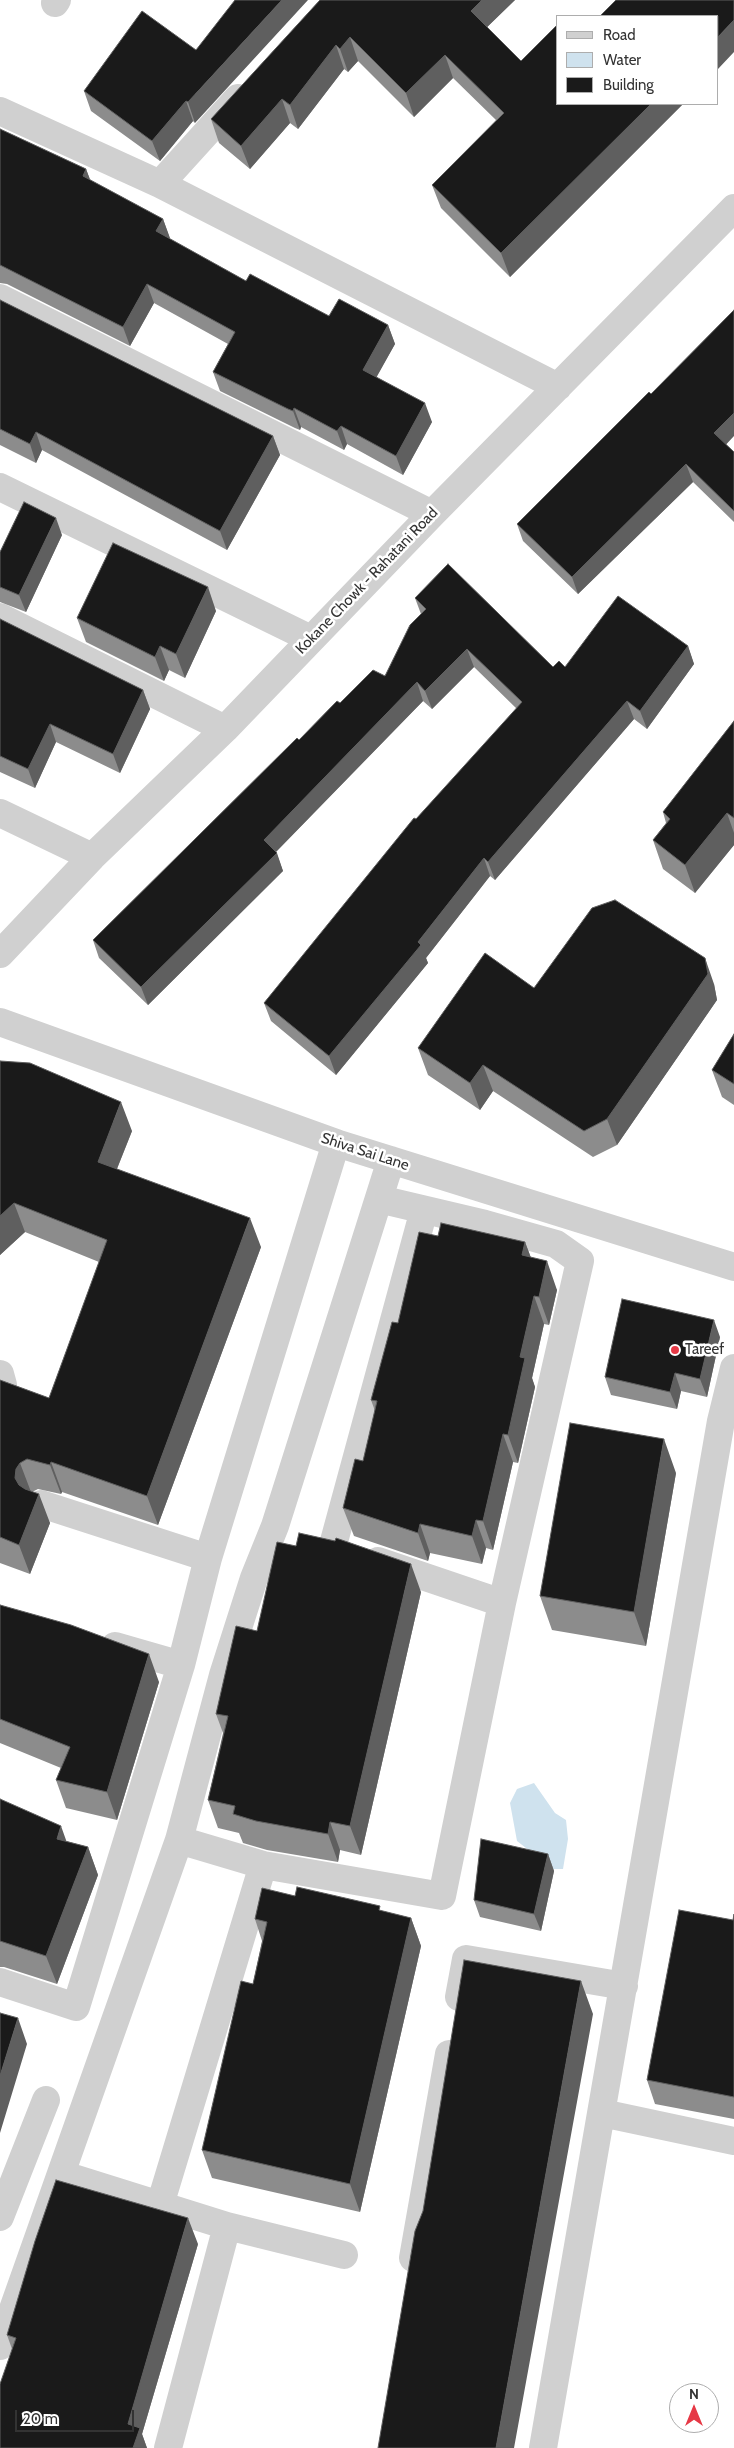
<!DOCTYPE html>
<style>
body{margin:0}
#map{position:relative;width:734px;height:2448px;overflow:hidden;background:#fff;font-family:Cabin,sans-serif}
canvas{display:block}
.legend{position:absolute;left:556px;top:15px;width:162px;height:90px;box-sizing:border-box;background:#fff;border:1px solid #adadad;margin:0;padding:6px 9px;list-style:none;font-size:15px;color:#333}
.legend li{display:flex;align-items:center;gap:10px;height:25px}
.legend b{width:25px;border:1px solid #adadad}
.north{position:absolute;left:669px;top:2383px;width:50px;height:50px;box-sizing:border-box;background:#fff;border:1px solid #adadad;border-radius:50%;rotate:0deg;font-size:14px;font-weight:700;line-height:20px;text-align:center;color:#333}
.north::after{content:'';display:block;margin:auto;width:18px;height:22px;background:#e63946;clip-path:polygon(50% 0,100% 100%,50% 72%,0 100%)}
.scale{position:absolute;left:15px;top:2410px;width:119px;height:22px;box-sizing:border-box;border:2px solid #333;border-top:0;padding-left:6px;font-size:15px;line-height:18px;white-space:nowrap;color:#333;-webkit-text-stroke:4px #fff;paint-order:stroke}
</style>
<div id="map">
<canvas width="734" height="2448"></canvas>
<ul class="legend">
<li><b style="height:6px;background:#d0d0d0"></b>Road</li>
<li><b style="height:14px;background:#cfe2ee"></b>Water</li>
<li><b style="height:14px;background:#1a1a1a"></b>Building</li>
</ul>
<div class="north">N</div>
<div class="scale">20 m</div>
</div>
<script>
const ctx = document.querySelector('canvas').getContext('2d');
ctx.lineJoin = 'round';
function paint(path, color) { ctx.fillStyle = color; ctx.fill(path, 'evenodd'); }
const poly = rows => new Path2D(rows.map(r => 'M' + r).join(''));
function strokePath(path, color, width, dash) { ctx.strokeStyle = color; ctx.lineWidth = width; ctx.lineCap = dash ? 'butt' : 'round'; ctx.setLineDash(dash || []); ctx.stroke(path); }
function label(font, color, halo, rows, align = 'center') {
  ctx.font = font + ' Cabin,sans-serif'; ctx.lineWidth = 5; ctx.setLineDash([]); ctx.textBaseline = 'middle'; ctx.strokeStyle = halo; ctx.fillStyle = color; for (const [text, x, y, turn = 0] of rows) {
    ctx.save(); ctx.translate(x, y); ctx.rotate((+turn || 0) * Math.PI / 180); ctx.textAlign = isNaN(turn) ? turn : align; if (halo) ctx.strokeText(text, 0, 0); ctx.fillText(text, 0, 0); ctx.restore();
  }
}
paint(poly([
 [534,1783,555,1813,566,1820,568,1839,563,1869,553,1869,517,1841,510,1803,517,1789]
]), '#cfe2ee');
strokePath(poly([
 [55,3,57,0],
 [0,111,160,184,558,387],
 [160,184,238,98],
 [0,298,432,514],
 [0,487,311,639],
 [0,617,225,729],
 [0,813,92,857],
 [0,954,92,857,225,729,432,514,734,208],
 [0,1022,336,1143,734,1267],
 [0,1374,3,1385,0,1390],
 [41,1504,208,1558],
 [333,1545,424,1210],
 [378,1561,502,1603],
 [115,1646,181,1665],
 [179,1840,263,1865,442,1896,502,1603,580,1261,556,1244,485,1224,379,1199],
 [0,1982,76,2007,181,1665,208,1558,336,1143],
 [459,1997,466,1959,624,1986],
 [602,2113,734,2141],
 [61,2174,227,2226,168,2448],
 [160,2205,263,1865],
 [0,2217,46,2100],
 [227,2226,344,2255],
 [413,2258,449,2054],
 [0,2346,179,1840,223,1675,254,1578,275,1526,391,1160],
 [543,2448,721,1421,734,1368]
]), '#d0d0d0', 28);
paint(poly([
 [320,0,515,0,487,27,558,104,683,104,510,277,441,208,432,185,496,120,453,78,414,117,358,61,348,72,344,69,298,129,290,123,250,169,219,143,211,119],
 [196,50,195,123,193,121,160,161,91,111,84,91],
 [0,129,86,169,90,180,163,219,170,239,246,281,329,316,388,325,395,344,376,377,432,422,403,475,347,444,344,450,301,427,300,430,295,428,220,391,213,372,228,344,154,303,130,346,7,284,0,283],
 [0,300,273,436,280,455,227,550,42,450,36,463,0,445],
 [651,394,726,445,734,452,734,522,693,482,578,594,523,541,517,524],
 [62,535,26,612,0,602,0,552],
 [415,598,553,667,565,667,688,646,694,664,647,729,634,719,495,880,490,876,426,958,428,963,336,1075,271,1021,264,1003,416,819,517,709,474,667,432,709,423,701,276,852,283,871,148,1005,99,958,93,940,299,740,340,703,385,676,421,614],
 [216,611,185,678,169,670,164,681,86,642,77,618],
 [0,619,143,690,150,709,120,773,56,742,35,788,0,772],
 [734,721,734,845,695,893,663,869,653,840,666,823,663,812],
 [714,984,717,1000,617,1145,593,1157,493,1091,480,1110,428,1075,418,1048,534,988],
 [734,1034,734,1105,722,1097,712,1070],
 [0,1061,132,1131,117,1169,261,1247,158,1525,62,1492,61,1494,38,1489,32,1492,50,1523,30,1574,0,1563,0,1380,49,1398,99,1262,25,1232,0,1255],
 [438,1236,525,1242,531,1258,557,1290,549,1325,544,1324,532,1378,535,1387,518,1463,513,1462,493,1550,486,1548,482,1564,430,1553,428,1561,354,1536,343,1508,363,1461,375,1411,371,1400,398,1323],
 [720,1337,707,1397,681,1391,677,1409,611,1395,605,1377],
 [676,1473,646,1646,552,1630,540,1596],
 [421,1592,361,1855,340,1850,338,1862,267,1850,243,1843,239,1833,218,1828,208,1800,223,1733,216,1714,257,1631],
 [0,1605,159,1682,117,1820,66,1808,56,1780,61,1768,0,1743],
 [0,1799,66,1841,88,1847,98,1875,57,1984,4,1967,0,1967],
 [548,1854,554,1871,541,1931,480,1917,474,1900],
 [295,1896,382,1911,411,1918,421,1946,360,2212,212,2178,202,2150,253,1984,262,1941,255,1919],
 [734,1914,734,2119,655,2104,647,2080,733,1920],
 [198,2244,142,2434,147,2448,0,2448,12,2349,7,2335]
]), '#8c8c8c');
paint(poly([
 [282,0,308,0,195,123,188,102],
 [482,0,515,0,480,34,471,11],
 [734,20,734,52,718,69,718,37],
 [350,37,358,61,348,72,340,49],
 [336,45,344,69,298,129,290,105],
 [445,55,453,78,414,117,406,93],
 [282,99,290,123,250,169,241,146],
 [186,101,193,121,160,161,152,141],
 [651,104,683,104,510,277,501,253],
 [86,169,93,187,83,176],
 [163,219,170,238,163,250,156,231],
 [147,284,154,303,130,346,123,327],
 [388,325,395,344,370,389,363,370],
 [425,403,432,422,403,475,396,456],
 [294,408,301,427,300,430,293,411],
 [734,413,734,436,721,450,714,433],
 [341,426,347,444,344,450,337,431],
 [36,432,42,450,36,463,30,444],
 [273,436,280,455,227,550,220,531],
 [686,464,693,482,578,594,572,577],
 [56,518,62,535,26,612,19,595],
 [208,587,216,611,185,678,176,654],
 [160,646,169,670,164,681,155,657],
 [688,646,694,664,647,729,640,711],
 [467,649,474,667,432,709,425,691],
 [417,682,423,701,270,858,264,840],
 [143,690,150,709,120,773,113,754],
 [627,701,634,719,495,880,488,862],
 [50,724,56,742,35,788,28,769],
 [727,813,734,833,734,845,695,893,685,865],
 [277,853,283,871,148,1005,141,987],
 [484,858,490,876,426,958,428,963,336,1075,329,1056],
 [705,958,714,984,717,1000,617,1145,607,1119],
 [483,1065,493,1091,480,1110,470,1083],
 [121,1102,132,1131,108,1191,98,1162],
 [14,1203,25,1232,0,1255,0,1216],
 [250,1218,261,1247,158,1525,147,1496],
 [525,1242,536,1271,522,1255],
 [547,1261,557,1290,549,1325,539,1297],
 [534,1296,544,1324,532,1378,535,1387,518,1463,508,1435,520,1357],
 [714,1320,720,1337,707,1397,700,1379],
 [675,1373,681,1391,677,1409,670,1392],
 [503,1434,513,1462,493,1550,483,1521],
 [664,1439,676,1473,646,1646,634,1612],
 [51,1462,62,1492,61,1494,50,1465],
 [20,1463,31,1492,26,1499,15,1478,16,1469],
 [39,1494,50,1523,30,1574,19,1545],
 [476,1520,486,1548,482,1564,472,1536],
 [420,1524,430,1553,428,1561,418,1533],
 [411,1564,421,1592,361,1855,350,1826],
 [149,1654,159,1682,117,1820,107,1792],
 [330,1822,340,1850,338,1862,328,1834],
 [61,1826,71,1854,57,1839],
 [88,1847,98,1875,57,1984,46,1956],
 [548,1854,554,1871,541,1931,534,1914],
 [411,1918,421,1946,360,2212,350,2184],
 [581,1981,593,2014,514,2448,496,2448],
 [18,2018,27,2044,0,2133,0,2076],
 [188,2218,198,2244,142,2434,147,2448,133,2448,128,2424]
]), '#5f5f5f');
const building = poly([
 [235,0,282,0,188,102,186,101,152,141,84,91,142,11,196,50,235,0],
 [320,0,482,0,471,11,521,61,558,24,558,104,651,104,501,253,432,185,504,113,445,55,406,93,350,37,340,49,336,45,290,105,282,99,241,146,211,119,320,0],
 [616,0,734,0,734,20,718,37,718,16,600,16,616,0],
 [0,129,86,169,83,176,163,219,156,231,246,281,250,274,329,316,339,299,388,325,363,370,425,403,396,456,341,426,337,431,294,408,293,411,288,409,213,372,235,332,147,284,123,327,0,265,0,129],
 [0,300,273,436,220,531,36,432,30,444,0,429,0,300],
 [734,310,734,413,714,433,734,452,734,511,686,464,572,577,517,524,649,392,651,394,734,310],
 [24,502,56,518,19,595,0,587,0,552,24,502],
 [113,543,208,587,176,654,160,646,155,657,77,618,113,543],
 [448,564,553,667,559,661,565,667,618,596,688,646,640,711,627,701,488,862,484,858,418,942,421,945,329,1056,264,1003,414,818,416,819,522,702,467,649,425,691,417,682,264,840,277,853,141,987,93,940,297,738,299,740,337,701,340,703,373,670,385,676,410,625,426,609,415,598,448,564],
 [0,619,143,690,113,754,50,724,28,769,0,756,0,619],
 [734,721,734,818,727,813,685,865,653,840,670,819,663,812,734,721],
 [615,900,705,958,708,974,607,1119,584,1131,483,1065,470,1083,418,1048,485,953,534,988,592,908,615,900],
 [734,1034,734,1084,712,1070,734,1034],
 [0,1061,30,1063,121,1102,98,1162,250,1218,147,1496,51,1462,50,1465,27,1459,20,1463,16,1469,15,1478,19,1485,25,1489,39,1494,19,1545,0,1537,0,1380,49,1398,107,1240,14,1203,0,1216,0,1061],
 [441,1223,525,1242,522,1255,547,1261,539,1297,534,1296,520,1357,525,1358,508,1435,503,1434,483,1521,476,1520,472,1536,420,1524,418,1533,343,1508,355,1459,363,1461,377,1401,371,1400,392,1322,398,1323,419,1232,438,1236,441,1223],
 [622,1299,714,1320,700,1379,675,1373,670,1392,605,1377,622,1299],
 [570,1423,664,1439,634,1612,540,1596,570,1423],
 [299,1533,335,1541,336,1538,411,1564,350,1826,330,1822,328,1834,256,1821,233,1814,235,1806,208,1800,228,1716,216,1714,236,1626,257,1631,277,1542,296,1546,299,1533],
 [0,1605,71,1625,149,1654,107,1792,56,1780,70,1747,0,1719,0,1605],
 [0,1799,61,1826,57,1839,88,1847,46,1956,0,1941,0,1799],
 [481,1839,548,1854,534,1914,474,1900,481,1839],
 [297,1887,380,1906,379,1910,411,1918,350,2184,202,2150,241,1981,253,1984,267,1922,255,1919,262,1888,295,1896,297,1887],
 [679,1910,733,1920,734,1914,734,2097,647,2080,679,1910],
 [464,1960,581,1981,496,2448,378,2448,415,2231,423,2211,464,1960],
 [0,2013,18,2018,0,2076,0,2013],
 [56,2180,188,2218,128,2424,140,2428,133,2448,0,2448,0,2384,16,2338,7,2335,35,2241,56,2180]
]);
paint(building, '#1a1a1a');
strokePath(building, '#5f5f5f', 1);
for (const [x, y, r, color] of [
 [675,1350,5,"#e63946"]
]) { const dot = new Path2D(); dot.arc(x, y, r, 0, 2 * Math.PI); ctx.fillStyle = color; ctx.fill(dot); strokePath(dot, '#fff', 2); }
label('15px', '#333', '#fff', [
 ["Kokane Chowk - Rahatani Road",367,581,-46],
 ["Shiva Sai Lane",365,1152,18]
]);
label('15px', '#333', '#fff', [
 ["Tareef",685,1350]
], 'left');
</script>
